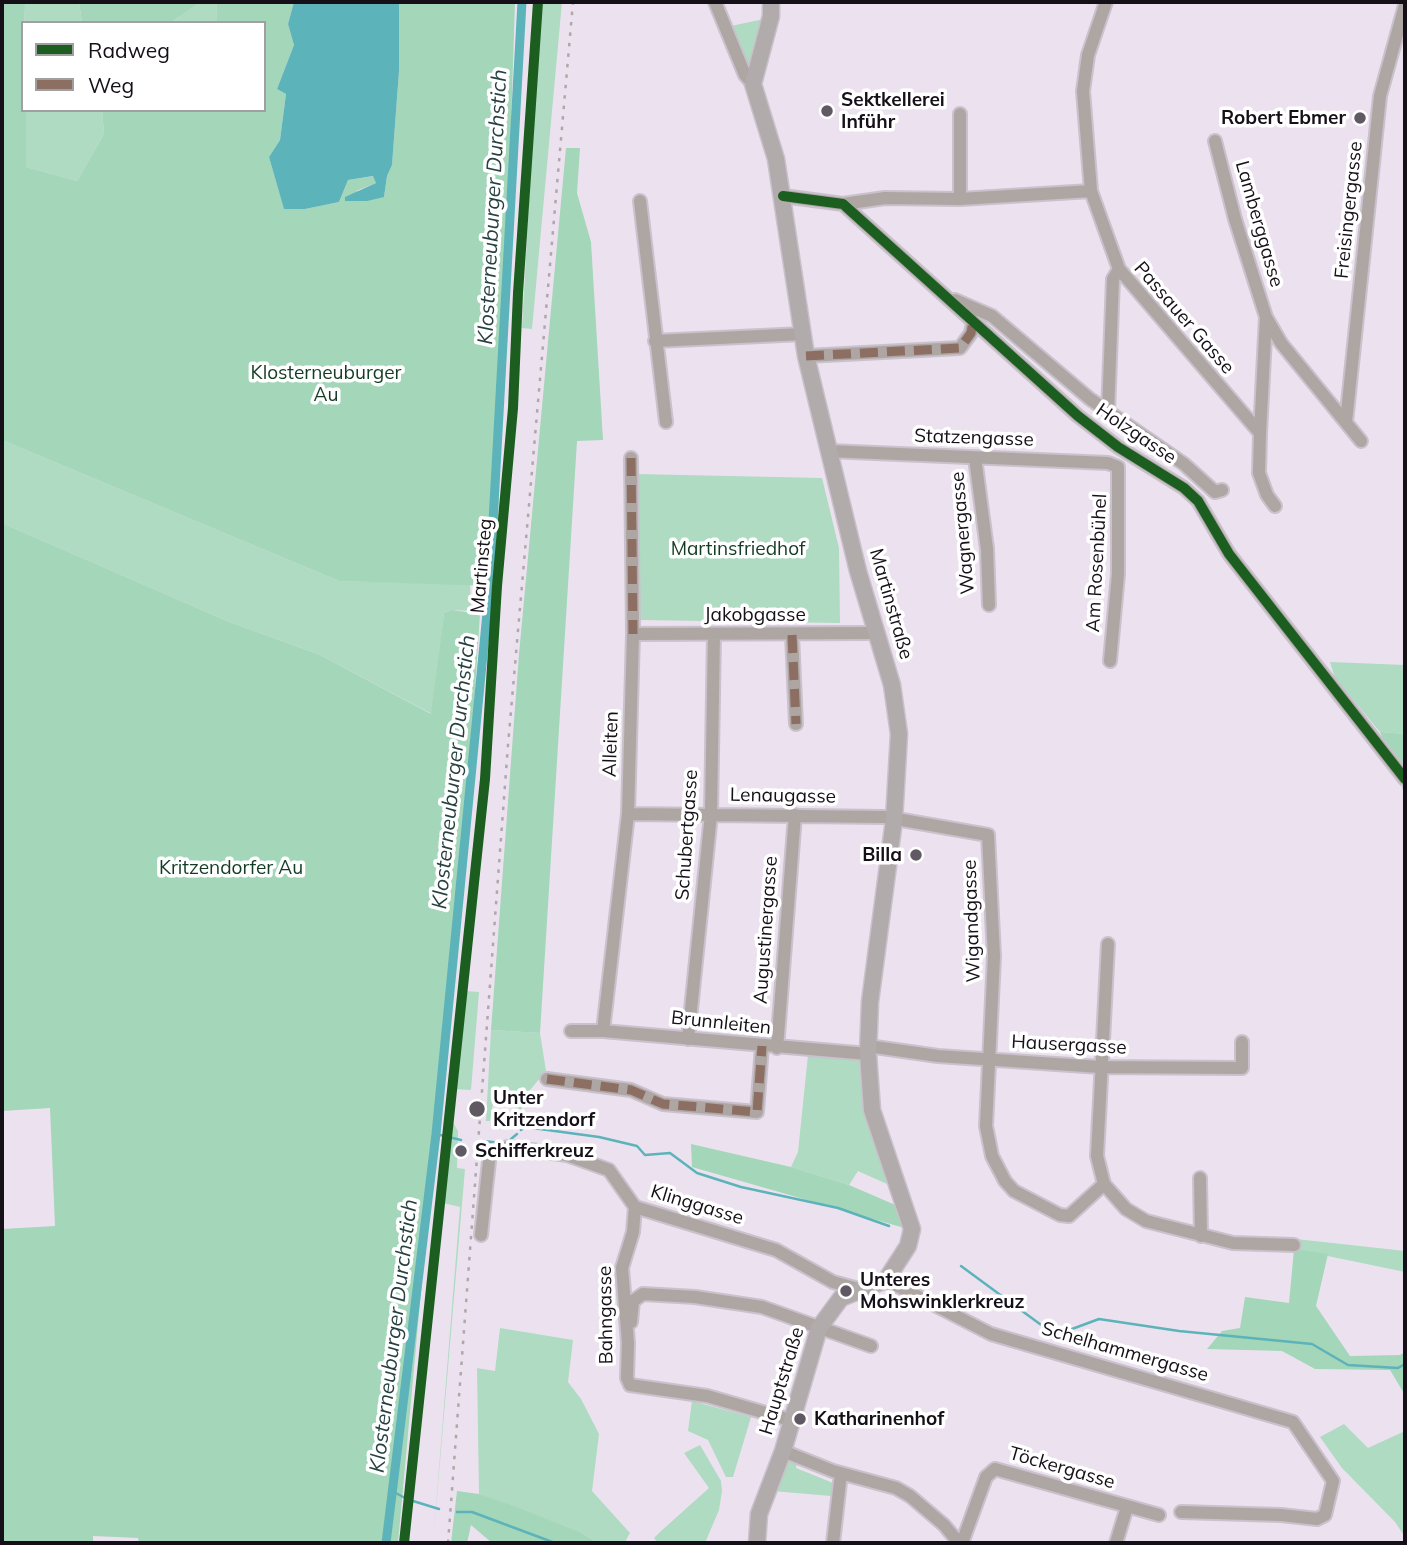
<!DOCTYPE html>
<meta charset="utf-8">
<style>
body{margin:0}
#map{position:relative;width:1407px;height:1545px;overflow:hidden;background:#ece2ef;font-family:Mulish,sans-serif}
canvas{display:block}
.frame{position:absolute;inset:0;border:4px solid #150f17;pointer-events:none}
.legend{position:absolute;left:21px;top:21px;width:245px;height:91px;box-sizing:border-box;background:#fff;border:2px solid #a19fa2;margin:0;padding:9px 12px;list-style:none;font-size:21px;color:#150f17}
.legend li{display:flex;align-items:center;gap:14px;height:35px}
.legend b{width:35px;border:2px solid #a19fa2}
</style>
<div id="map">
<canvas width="1407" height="1545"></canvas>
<div class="frame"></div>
<ul class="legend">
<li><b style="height:9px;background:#1b5e20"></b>Radweg</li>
<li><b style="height:9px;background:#8d6e63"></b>Weg</li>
</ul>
</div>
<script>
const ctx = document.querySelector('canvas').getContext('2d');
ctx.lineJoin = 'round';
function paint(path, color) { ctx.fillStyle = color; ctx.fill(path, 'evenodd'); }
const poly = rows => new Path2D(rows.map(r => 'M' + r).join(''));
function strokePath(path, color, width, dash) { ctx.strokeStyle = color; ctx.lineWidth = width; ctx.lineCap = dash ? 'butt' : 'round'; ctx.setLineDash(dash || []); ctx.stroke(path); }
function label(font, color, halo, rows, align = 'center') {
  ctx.font = font + ' Mulish,sans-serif'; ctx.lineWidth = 7; ctx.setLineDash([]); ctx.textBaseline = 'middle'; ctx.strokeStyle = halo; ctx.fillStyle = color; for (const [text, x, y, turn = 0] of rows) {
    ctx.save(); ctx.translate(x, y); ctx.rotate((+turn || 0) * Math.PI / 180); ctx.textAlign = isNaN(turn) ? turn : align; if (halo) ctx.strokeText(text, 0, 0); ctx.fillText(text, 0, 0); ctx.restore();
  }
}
paint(poly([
 [25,2,79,2,82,23,25,23],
 [201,2,217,2,216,23,170,23],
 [540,2,562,2,532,329,522,328],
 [764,19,752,77,731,26],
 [26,110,102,110,104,134,77,181,26,167],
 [2,440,339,581,470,584,471,611,452,610,444,613,432,714,320,655,227,621,2,523],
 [636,474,822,478,839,548,840,623,639,620],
 [1330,662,1405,665,1405,734,1380,732,1335,678],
 [465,991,479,992,471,1090,454,1089],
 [491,1030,540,1033,546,1071,525,1096,519,1118,514,1123,515,1102,499,1100,495,1092,490,1121,486,1121],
 [808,1055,859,1060,863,1104,887,1184,858,1171,849,1185,791,1167,798,1152],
 [452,1121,458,1131,457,1168,465,1169,433,1543,460,1207,443,1203],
 [1296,1239,1405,1251,1405,1272,1294,1249],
 [500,1328,573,1340,568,1382,581,1399,599,1434,592,1491,630,1533,626,1540,629,1543,598,1543,584,1534,479,1494,477,1368,495,1371],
 [692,1401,751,1417,733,1477,726,1477,708,1440,688,1431],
 [1344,1424,1368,1448,1405,1431,1405,1537,1395,1522,1342,1468,1320,1437],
 [700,1445,721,1481,722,1491,719,1510,705,1543,658,1543,654,1538,660,1532,709,1488,684,1453],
 [792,1459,797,1461,796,1468,833,1483,831,1496,773,1491,783,1463]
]), '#aedbc1');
paint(poly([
 [2,2,25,2,23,110,26,110,26,167,77,181,104,134,102,110,264,110,264,23,216,23,217,2,294,2,288,24,294,45,277,89,286,94,280,140,269,157,284,208,305,209,339,202,348,180,374,176,376,183,356,191,384,197,387,176,392,165,399,71,399,2,515,2,496,586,339,581,2,440],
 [79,2,201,2,170,23,82,23],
 [566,148,580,148,577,193,591,242,603,440,577,441,540,1033,491,1030,519,654],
 [2,523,227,621,320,655,431,714,444,613,452,610,480,614,472,735,398,1543,139,1543,138,1538,93,1536,93,1543,2,1543,2,1229,55,1226,50,1108,2,1111],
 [1380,732,1405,734,1405,798,1401,783],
 [691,1144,791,1167,849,1185,900,1207,908,1229,692,1167],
 [1294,1249,1328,1254,1316,1306,1350,1356,1400,1355,1405,1352,1405,1395,1390,1370,1315,1369,1282,1351,1207,1349,1222,1331,1240,1328,1245,1297,1289,1303],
 [457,1491,479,1494,511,1505,582,1533,598,1543,492,1543,471,1525,467,1543,451,1543]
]), '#a4d6ba');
paint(poly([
 [294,2,399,2,399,71,392,165,387,176,384,197,367,201,345,201,345,197,376,183,373,176,348,180,339,202,305,209,284,209,269,157,280,140,286,94,277,89,294,45,288,24]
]), '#5cb3b9');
strokePath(poly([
 [521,1130,525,1127,599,1137,637,1146,645,1155,670,1153,697,1173,741,1187,838,1208,889,1226],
 [436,1134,461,1140],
 [511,1139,517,1134],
 [483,1141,501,1143],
 [961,1266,1048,1330,1072,1329,1099,1319,1179,1331,1312,1344,1348,1365,1398,1368,1405,1364],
 [392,1491,407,1499],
 [413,1501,439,1509],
 [457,1512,472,1512,555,1543]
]), '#5cb3b9', 2.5);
strokePath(poly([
 [386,1543,436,1134,489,593,522,2]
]), '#5cb3b9', 9);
const minor = poly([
 [715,2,745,75,753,84],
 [1106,2,1088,55,1083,91,1091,191,1119,269],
 [1215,141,1235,219,1266,317],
 [783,196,843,204,1078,416,1118,447,1184,488,1198,501,1229,554,1405,779],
 [960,199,960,114],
 [640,201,666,422],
 [843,204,885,198,960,199,1091,191],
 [955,300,992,316,1090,399,1184,464,1215,492,1222,490],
 [655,341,803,334],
 [806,356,960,348,971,333,973,322],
 [1108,412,1113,279,1119,269,1260,433,1259,473,1267,495,1275,506],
 [1346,422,1380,96,1405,5],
 [1260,433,1266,317,1281,343,1361,441],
 [829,451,1108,463,1118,467,1118,574,1110,661],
 [975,458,987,549,989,605],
 [633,634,876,633],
 [792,635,796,724],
 [628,814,885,817,988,835,994,956,986,1126,992,1156,1005,1181,1014,1191,1060,1215,1069,1216,1104,1184],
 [1108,944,1097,1156,1104,1184,1126,1209,1146,1221,1233,1243,1294,1245],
 [571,1031,603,1031,868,1054],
 [603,1031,628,814,633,634,631,458],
 [688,1039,711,814,714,634],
 [868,1046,938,1056,1100,1067,1242,1068,1242,1042],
 [777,1048,795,815],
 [547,1079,631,1090,663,1104,757,1112,762,1046],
 [1200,1178,1201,1236],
 [635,1207,633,1232,622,1268,628,1343,627,1378,630,1385,707,1396,790,1420],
 [481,1235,490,1152,508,1147,567,1155,609,1170,635,1207,776,1250,833,1282,862,1290],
 [886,1280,991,1334,1293,1422,1333,1481,1325,1515,1317,1519,1281,1515,1181,1512],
 [631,1322,633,1301,643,1294,695,1297,762,1307,871,1346],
 [783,1451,833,1471,896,1488,910,1496,944,1525,959,1543],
 [833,1543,841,1473],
 [962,1543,986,1477,995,1469,1159,1515],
 [1116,1543,1127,1507]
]);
const major = poly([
 [757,1543,759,1514,783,1451,819,1328,841,1298,886,1280,908,1246,912,1229,872,1110,868,1054,870,1002,894,820,899,734,892,685,858,571,806,356,776,159,753,84,771,16,771,2]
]);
strokePath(minor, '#c9c1cc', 16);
strokePath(major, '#c9c1cc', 19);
strokePath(minor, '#aea6a3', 12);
strokePath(major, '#b2abab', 16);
strokePath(poly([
 [448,1543,508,745,573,2]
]), '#b0a7a9', 2.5, [3.5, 7]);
strokePath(poly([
 [806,356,960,348,971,333,973,322],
 [631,458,633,634],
 [792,635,796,724],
 [547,1079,631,1090,663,1104,757,1112,762,1046]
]), '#8d6e63', 9, [18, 9]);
strokePath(poly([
 [783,196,843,204,1078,416,1118,447,1184,488,1198,501,1229,554,1405,779],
 [404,1543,485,779,497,586,513,408,518,293,538,2]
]), '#1b5e20', 10);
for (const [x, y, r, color] of [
 [827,111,7,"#605963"],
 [1360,118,7,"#605963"],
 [916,855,7,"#605963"],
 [477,1109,9,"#605963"],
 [461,1151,7,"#605963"],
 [846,1291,7,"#605963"],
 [800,1419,7,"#605963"]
]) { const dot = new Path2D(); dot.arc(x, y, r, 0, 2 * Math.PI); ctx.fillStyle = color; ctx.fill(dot); strokePath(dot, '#fff', 2.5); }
label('bold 19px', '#150f17', '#fff', [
 ["Sektkellerei",841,100],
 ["Inführ",841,122],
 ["Robert Ebmer",1346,118,"right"],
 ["Billa",902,855,"right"],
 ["Unter",493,1098],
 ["Kritzendorf",493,1120],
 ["Schifferkreuz",475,1151],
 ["Unteres",860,1280],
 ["Mohswinklerkreuz",860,1302],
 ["Katharinenhof",814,1419]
], 'left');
label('19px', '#150f17', '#fff', [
 ["Freisingergasse",1349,210,-84],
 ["Lamberggasse",1259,224,74],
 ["Passauer Gasse",1184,318,49],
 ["Holzgasse",1136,434,34],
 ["Statzengasse",974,438,2],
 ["Wagnergasse",963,533,-95],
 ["Am Rosenbühel",1097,563,-87],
 ["Martinsteg",482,566,-85],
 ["Martinstraße",891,604,74],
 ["Jakobgasse",755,615],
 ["Alleiten",611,744,-88],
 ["Lenaugasse",783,796,1],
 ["Schubertgasse",687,835,-86],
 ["Wigandgasse",972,921,-92],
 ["Augustinergasse",766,930,-86],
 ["Brunnleiten",721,1023,6],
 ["Hausergasse",1069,1045,3],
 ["Klinggasse",697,1205,17],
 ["Bahngasse",606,1315,-91],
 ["Schelhammergasse",1125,1352,16],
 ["Hauptstraße",782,1381,-73],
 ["Töckergasse",1062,1468,16]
]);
label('19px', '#133c24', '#fff', [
 ["Klosterneuburger",326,373],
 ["Au",326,395],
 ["Martinsfriedhof",738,549],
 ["Kritzendorfer Au",231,868]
]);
label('italic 21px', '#274141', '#fff', [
 ["Klosterneuburger Durchstich",493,207,-87],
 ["Klosterneuburger Durchstich",454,772,-84],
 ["Klosterneuburger Durchstich",394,1336,-83]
]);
</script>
